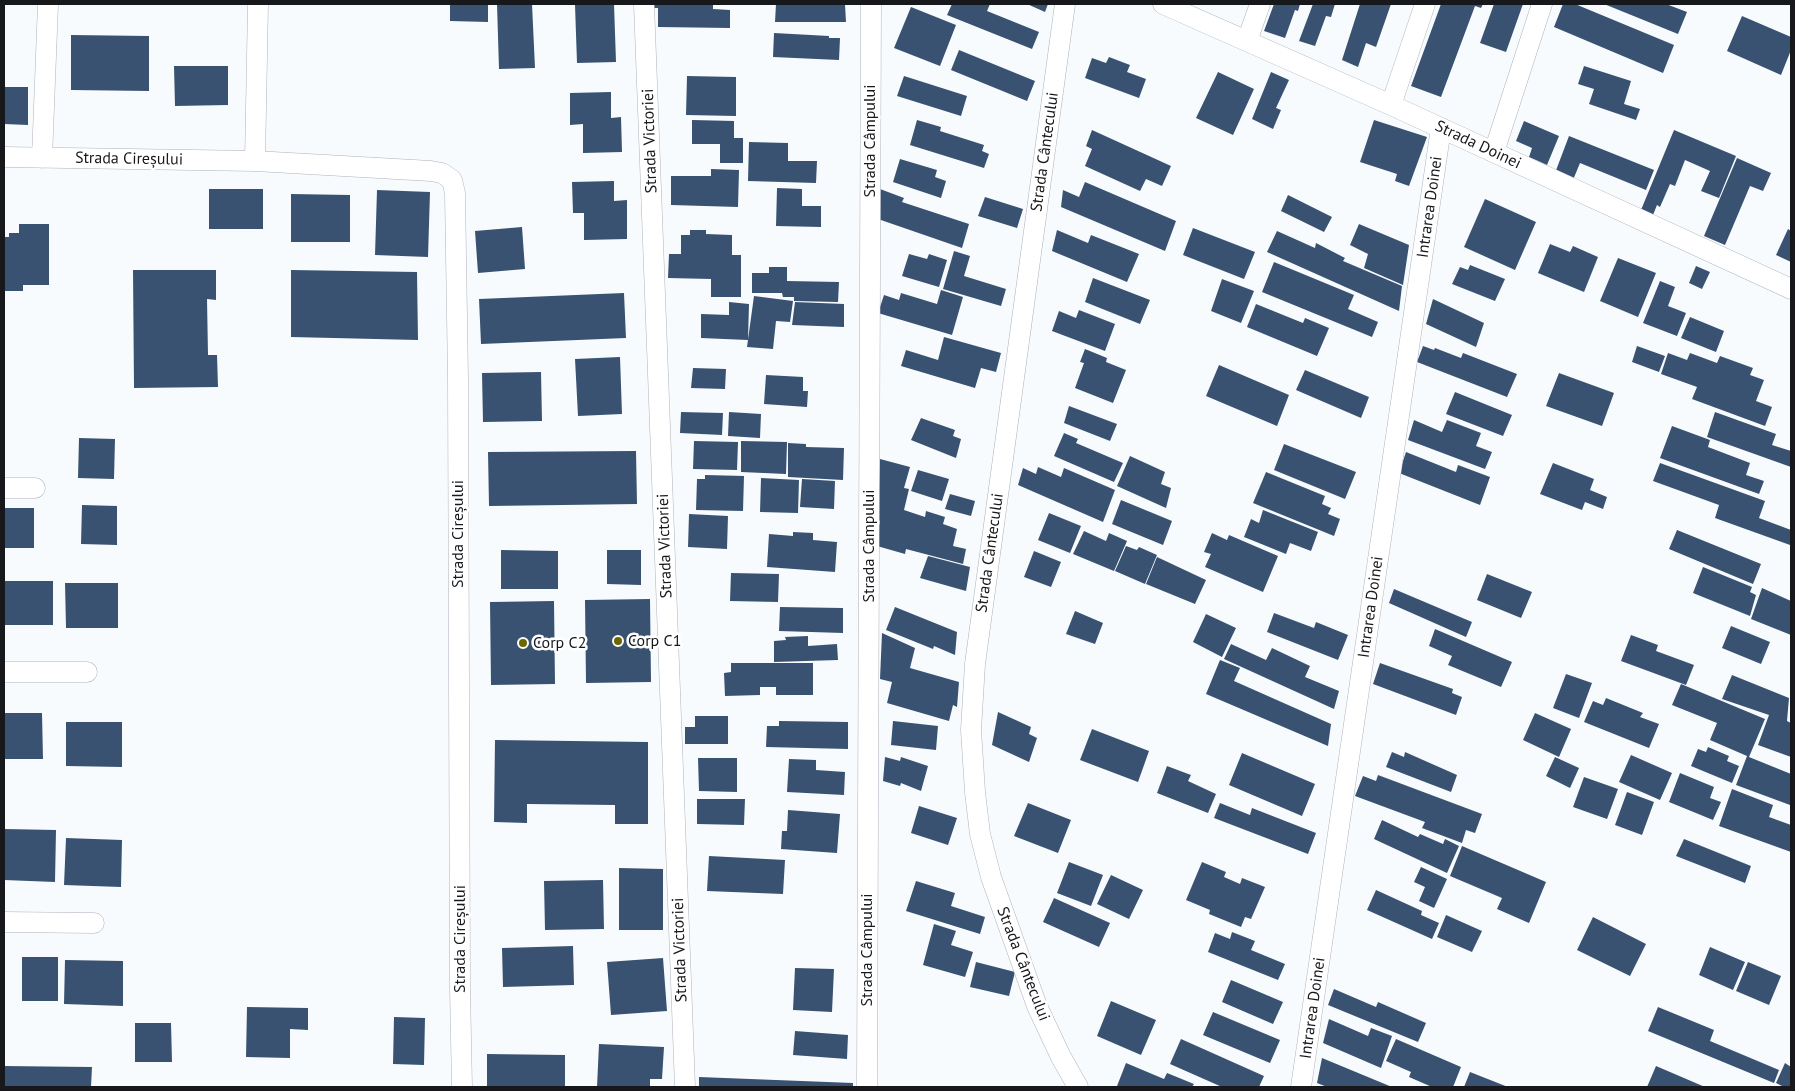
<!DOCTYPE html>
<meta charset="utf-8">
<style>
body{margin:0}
#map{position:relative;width:1795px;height:1091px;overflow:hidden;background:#f8fbfe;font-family:"PT Sans",sans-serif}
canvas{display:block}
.frame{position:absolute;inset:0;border:5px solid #16181b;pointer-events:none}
</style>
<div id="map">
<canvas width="1795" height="1091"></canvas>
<div class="frame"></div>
</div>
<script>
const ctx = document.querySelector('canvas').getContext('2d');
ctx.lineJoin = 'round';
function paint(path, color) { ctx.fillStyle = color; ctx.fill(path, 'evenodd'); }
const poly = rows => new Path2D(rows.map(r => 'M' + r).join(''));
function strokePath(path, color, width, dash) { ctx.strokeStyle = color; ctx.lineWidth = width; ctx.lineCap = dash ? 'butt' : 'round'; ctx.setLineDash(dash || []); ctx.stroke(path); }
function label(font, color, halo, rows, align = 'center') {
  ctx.font = font + ' "PT Sans",sans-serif'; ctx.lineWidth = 5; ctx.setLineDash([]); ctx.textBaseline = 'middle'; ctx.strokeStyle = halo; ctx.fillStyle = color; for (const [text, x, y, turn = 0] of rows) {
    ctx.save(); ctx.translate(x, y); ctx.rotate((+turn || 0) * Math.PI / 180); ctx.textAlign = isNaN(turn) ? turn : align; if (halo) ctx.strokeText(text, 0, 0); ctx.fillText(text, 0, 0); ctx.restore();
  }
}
paint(poly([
 [450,4,488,4,488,22,450,21],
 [497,4,532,4,535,68,499,69],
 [614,4,616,62,577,63,575,5],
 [652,4,713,4,713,9,730,10,730,28,658,27,658,8,652,8],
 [776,4,845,4,846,22,775,22],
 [952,4,990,4,987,11,1039,32,1032,49,947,15],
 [1027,4,1048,4,1045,12],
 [1274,4,1300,4,1298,11,1295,10,1285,38,1264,31],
 [1313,4,1335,4,1331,17,1326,16,1315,46,1299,41],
 [1360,4,1391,4,1376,47,1366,43,1358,67,1342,60],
 [1441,4,1483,4,1481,8,1475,6,1441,97,1411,86],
 [1494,4,1523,4,1506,52,1480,43],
 [1563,4,1575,4,1674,45,1663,73,1554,27],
 [1604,4,1666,4,1687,12,1678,34],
 [911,7,956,25,940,66,894,48],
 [1742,16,1791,37,1791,50,1781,75,1727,51],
 [774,33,829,36,829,38,840,38,839,60,773,57],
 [71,35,149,36,149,91,71,90],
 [959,50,1035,81,1027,101,951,70],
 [1109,57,1130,65,1127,72,1146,79,1139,98,1085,78,1092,58,1106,63],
 [174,66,228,66,228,105,175,106],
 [1584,66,1631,81,1624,104,1640,109,1636,120,1589,104,1594,89,1578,84],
 [1218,72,1254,89,1233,135,1196,118],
 [1271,72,1289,80,1276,108,1281,110,1273,129,1252,119],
 [687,76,736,77,736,116,686,115],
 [904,76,967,96,961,116,897,96],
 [4,87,28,87,28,125,4,124],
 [611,92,611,118,621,117,622,152,583,153,583,124,570,125,570,93],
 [692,120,734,121,734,138,743,138,743,163,720,163,720,144,692,144],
 [917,120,941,127,940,131,984,145,982,151,989,154,984,168,910,145],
 [1374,120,1427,137,1409,186,1395,181,1397,174,1360,162],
 [1524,121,1559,136,1547,165,1529,157,1532,148,1516,141],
 [1092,130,1171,166,1162,186,1146,179,1140,191,1085,166,1092,149,1086,146],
 [1674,130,1736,156,1719,198,1701,191,1710,171,1685,160,1675,186,1670,184,1660,207,1657,205,1653,215,1641,210],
 [1569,136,1654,170,1646,190,1580,163,1573,180,1555,173],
 [749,142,788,143,788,161,817,161,816,183,748,181],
 [1737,158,1771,173,1763,191,1750,186,1725,245,1704,236],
 [900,159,937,170,935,177,946,181,941,198,893,182],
 [711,169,739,170,738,207,671,205,671,176,711,176],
 [614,181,614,201,627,200,627,239,584,240,584,213,573,213,572,182],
 [1085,182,1176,221,1165,251,1061,207,1063,190,1079,197],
 [777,188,802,189,802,206,821,206,821,227,776,226],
 [209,189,263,189,263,229,209,229],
 [880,189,904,198,902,202,969,224,962,248,878,219],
 [377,190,430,192,428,257,375,255],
 [291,194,350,195,350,242,291,242],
 [1288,195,1332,217,1324,232,1281,211],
 [985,197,1023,209,1017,228,978,216],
 [1485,199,1536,222,1515,270,1464,247],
 [19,224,49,224,49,285,23,285,23,291,4,291,4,237,9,237,9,233,19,233],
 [1359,224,1409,245,1403,285,1364,268,1368,254,1350,245],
 [522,227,525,269,478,273,475,231],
 [1193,228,1255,252,1244,279,1183,255],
 [1788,229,1791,231,1791,262,1776,255],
 [690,230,706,230,706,234,732,235,732,255,741,255,741,297,711,297,711,279,668,278,669,254,681,254,681,235,690,235],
 [1057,230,1088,243,1091,235,1139,254,1127,282,1052,251],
 [1277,231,1315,248,1316,243,1345,258,1343,261,1402,286,1399,311,1267,252],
 [1550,244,1570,252,1573,246,1598,257,1584,292,1538,273],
 [954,251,970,256,964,276,1006,289,1001,306,943,289],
 [909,254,927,259,929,254,947,260,939,287,902,276],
 [1618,258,1656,273,1638,317,1600,301],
 [1274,262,1354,295,1348,309,1378,322,1372,337,1262,292],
 [1470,265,1505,279,1495,301,1452,284,1460,267,1468,270],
 [1696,266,1710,272,1702,289,1689,283],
 [769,267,787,267,787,281,839,282,838,302,794,301,794,297,783,297,782,293,752,293,752,273,769,273],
 [133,270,216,270,216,300,207,299,208,355,217,355,218,387,134,388],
 [291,270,417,272,418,340,291,337],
 [1093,278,1150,300,1140,324,1085,302],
 [1222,279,1254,291,1241,323,1211,311],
 [1660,281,1675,287,1668,306,1686,313,1677,336,1643,323],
 [941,290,963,297,952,335,878,313,884,295,899,300,901,293,937,304],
 [624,293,626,338,481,344,479,299],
 [754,296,793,301,790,322,776,321,773,349,747,347],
 [1433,299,1484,323,1476,347,1426,324],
 [729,302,749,304,748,340,701,338,701,314,729,315],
 [795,302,844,304,844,327,792,325],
 [1256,304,1303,323,1305,318,1329,328,1317,356,1247,327],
 [1079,310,1115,324,1105,351,1052,331,1059,311,1076,318],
 [1690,317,1724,331,1716,352,1681,338],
 [944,337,1001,353,996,372,981,368,975,388,901,366,906,350,938,360],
 [1423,346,1434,350,1435,348,1461,358,1463,353,1517,374,1507,397,1417,362],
 [1637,346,1665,356,1659,372,1632,362],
 [1085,349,1107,358,1106,362,1126,370,1113,403,1075,388,1084,363,1080,362],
 [1668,353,1687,360,1690,353,1717,363,1720,356,1753,368,1750,375,1764,380,1756,401,1772,407,1765,426,1692,399,1697,387,1661,374],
 [620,357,622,414,578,416,575,359],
 [1219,365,1289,395,1277,426,1206,396],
 [693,368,726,369,725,389,691,388],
 [1305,370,1369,397,1361,418,1296,390],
 [541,372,542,421,483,422,482,373],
 [1559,373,1614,393,1602,426,1546,406],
 [766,375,803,377,803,391,808,391,807,407,764,404],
 [1455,392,1512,415,1503,436,1446,414],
 [1069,406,1117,424,1110,441,1064,423],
 [681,412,723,413,722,435,680,433],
 [729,412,761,414,760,438,728,436],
 [1715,412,1776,434,1772,445,1791,451,1791,467,1707,437],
 [921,418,955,430,953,436,961,439,956,458,911,440],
 [1414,420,1442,432,1447,420,1481,433,1476,446,1492,452,1485,469,1408,440],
 [1672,426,1710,440,1708,447,1750,463,1746,475,1764,481,1759,494,1660,458],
 [1064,433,1078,439,1076,443,1123,463,1114,482,1054,456],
 [79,438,115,439,114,479,78,478],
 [694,441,738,442,737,470,693,469],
 [741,441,787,442,786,474,741,472],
 [788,443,806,444,806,447,844,448,843,480,788,477],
 [1284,444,1356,472,1345,499,1274,470],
 [636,451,637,504,489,506,488,452],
 [1406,452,1456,472,1458,465,1490,477,1480,505,1399,473],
 [1130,456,1165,472,1161,484,1171,488,1166,508,1117,486],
 [880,459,910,467,904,488,909,489,904,510,925,517,926,511,945,517,943,524,957,529,953,546,966,549,963,564,906,549,905,554,877,546],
 [1553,463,1594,479,1590,490,1607,497,1603,509,1585,502,1582,510,1540,494],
 [1660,463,1765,501,1759,518,1791,530,1790,545,1715,518,1719,505,1653,481],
 [1038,467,1061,477,1064,468,1115,490,1103,522,1018,485,1023,468,1036,474],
 [918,470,949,479,942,501,911,491],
 [1266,472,1325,496,1322,504,1331,508,1328,514,1340,519,1334,536,1253,503],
 [705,475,744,476,743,511,696,510,697,479,705,479],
 [761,478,799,480,798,513,760,512],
 [802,479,835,481,834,509,800,507],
 [950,494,975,501,971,516,945,509],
 [1121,500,1172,521,1163,545,1112,524],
 [82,505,117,506,117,545,81,544],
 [4,508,34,508,34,548,4,548],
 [1263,510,1318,532,1311,551,1290,543,1286,554,1244,537,1251,519,1259,523],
 [1049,513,1081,526,1070,553,1038,540],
 [689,514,728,516,727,549,688,547],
 [1677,530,1761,564,1753,584,1669,549],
 [1084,531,1106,541,1109,533,1127,541,1114,571,1073,554],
 [793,532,813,533,813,540,837,542,835,572,767,567,769,534,793,536],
 [1212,533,1227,540,1229,535,1278,556,1263,592,1205,567,1211,554,1204,552],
 [1126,546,1137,550,1139,547,1157,555,1145,584,1115,571],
 [501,550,558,551,558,589,501,589],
 [607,550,641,550,641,585,607,584],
 [1034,551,1061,562,1051,587,1024,577],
 [928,556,970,567,966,591,920,578],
 [1157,557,1206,580,1195,604,1146,584],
 [1703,567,1752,587,1750,592,1756,595,1750,616,1693,593],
 [731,573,779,574,778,602,730,601],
 [1487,574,1532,592,1521,618,1477,600],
 [4,581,53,581,53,625,4,625],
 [65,583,118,583,118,628,66,628],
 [1762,588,1791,601,1791,635,1751,619],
 [1394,589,1472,622,1466,637,1389,603],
 [650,599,651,682,586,683,585,600],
 [554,601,555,684,491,685,490,602],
 [780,607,843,608,843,633,779,631],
 [895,607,957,632,955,655,934,646,933,649,886,630],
 [1075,611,1103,623,1095,644,1066,634],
 [1274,613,1314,628,1316,622,1348,635,1338,660,1267,632],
 [1206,614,1236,628,1222,657,1193,642],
 [1731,626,1770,642,1761,664,1722,648],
 [1435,629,1512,662,1501,687,1448,665,1452,656,1429,646],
 [882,633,915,648,910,668,959,682,957,707,953,705,949,721,887,703,892,682,880,679],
 [1631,635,1658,645,1656,651,1694,665,1686,685,1621,661],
 [808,636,808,646,837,644,838,660,774,662,774,641,786,640,785,637],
 [1231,644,1266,660,1272,648,1310,666,1305,677,1339,691,1334,709,1224,659],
 [1220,660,1240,668,1234,681,1331,724,1328,746,1206,694],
 [731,663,813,663,813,695,776,695,776,687,760,687,760,695,725,696,724,673,731,672],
 [1380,663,1453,689,1452,693,1462,697,1456,715,1373,684],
 [1566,674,1592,683,1579,718,1553,708],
 [1732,675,1789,698,1787,721,1791,723,1791,757,1758,745,1769,715,1722,699],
 [1681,684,1765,719,1749,757,1791,774,1790,805,1736,785,1747,756,1710,740,1717,723,1672,705],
 [1606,698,1643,713,1640,717,1659,724,1649,748,1584,722,1593,701,1603,705],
 [998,712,1031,727,1029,734,1037,738,1029,762,992,745],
 [4,713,42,713,43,759,4,759],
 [1535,713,1571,729,1559,757,1523,740],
 [695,716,728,716,728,744,685,744,685,727,695,727],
 [779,721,848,722,848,749,766,747,767,726,779,726],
 [893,721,938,726,936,750,891,745],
 [66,722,122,722,122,767,66,766],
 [1092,729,1149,751,1138,782,1080,760],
 [495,740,648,742,648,824,615,824,615,805,527,804,527,823,494,822],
 [1708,747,1729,756,1727,761,1739,766,1732,783,1691,766,1698,749,1706,752],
 [1392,752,1404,757,1405,752,1457,775,1451,792,1386,767],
 [1242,753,1315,784,1302,816,1229,785],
 [1631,755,1672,773,1660,800,1619,782],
 [885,757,900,761,901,757,928,766,921,791,901,783,900,786,883,781],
 [1555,757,1579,768,1570,788,1546,776],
 [698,758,737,758,737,792,699,791],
 [789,759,816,760,816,770,845,772,844,795,787,792],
 [1167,766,1191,775,1188,781,1216,794,1208,813,1157,793],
 [1680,773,1714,787,1710,798,1721,802,1713,820,1669,802],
 [1378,775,1482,814,1475,833,1466,830,1462,843,1422,828,1425,822,1355,796,1363,776,1376,781],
 [1584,777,1618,789,1607,819,1573,807],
 [1732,789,1773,805,1769,817,1791,825,1791,852,1719,826],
 [1627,792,1654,802,1642,835,1615,825],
 [697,799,745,799,744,825,697,824],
 [1028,803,1071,820,1058,853,1014,836],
 [1220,803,1250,815,1252,808,1316,833,1308,854,1214,818],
 [919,806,957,818,948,845,911,833],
 [788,810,840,814,837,853,781,849,782,831,787,831],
 [1382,820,1418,837,1420,834,1443,844,1445,839,1459,846,1447,873,1374,839],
 [4,829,56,830,55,882,4,880],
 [66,838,122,840,121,887,64,885],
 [1684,839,1751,866,1745,883,1676,856],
 [1462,846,1546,882,1529,923,1497,909,1502,898,1450,876],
 [709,856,785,860,783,894,707,891],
 [1069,862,1103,875,1091,906,1057,893],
 [1202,862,1226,872,1224,877,1240,884,1242,878,1265,887,1251,919,1245,917,1241,927,1209,914,1210,910,1186,900],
 [1421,867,1447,879,1434,908,1419,901,1425,887,1414,882],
 [619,868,663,869,663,930,619,930],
 [1111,875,1143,890,1129,919,1097,904],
 [603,880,604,929,545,930,544,881],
 [916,881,955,893,951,906,985,917,980,934,906,911],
 [1376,890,1422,911,1421,915,1439,923,1432,939,1367,910],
 [1054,898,1110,923,1099,947,1043,922],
 [1446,915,1482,931,1472,952,1437,937],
 [1593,917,1646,944,1630,976,1577,950],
 [934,924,956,931,951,945,973,952,965,977,923,965],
 [1232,932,1255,941,1251,950,1285,964,1278,980,1208,952,1215,933,1230,939],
 [573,946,574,985,503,987,502,948],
 [1710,947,1745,962,1733,990,1699,975],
 [22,957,58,957,58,1001,22,1001],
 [663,958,667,1011,611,1015,607,962],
 [65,960,123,961,123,1006,64,1004],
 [976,962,1015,972,1009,996,970,987],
 [1748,962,1781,976,1769,1005,1736,991],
 [795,968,834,969,832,1012,793,1010],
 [1231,980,1283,1002,1273,1024,1222,1002],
 [1334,989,1376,1007,1378,1002,1426,1023,1418,1042,1328,1005],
 [1111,1001,1156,1020,1141,1055,1097,1036],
 [247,1007,308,1008,308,1030,290,1029,290,1058,246,1057],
 [1658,1007,1714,1030,1710,1041,1779,1070,1774,1083,1648,1031],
 [1213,1012,1280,1040,1270,1063,1203,1035],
 [394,1017,425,1018,424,1065,393,1064],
 [1329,1019,1368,1036,1371,1028,1392,1036,1381,1068,1323,1043],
 [135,1023,171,1023,172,1062,135,1062],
 [795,1031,848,1035,847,1059,793,1055],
 [1181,1039,1264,1076,1259,1087,1222,1087,1170,1064],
 [1396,1039,1461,1067,1453,1087,1432,1087,1409,1077,1411,1072,1386,1061],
 [599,1044,664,1047,662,1079,650,1079,650,1087,597,1087],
 [487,1054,565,1055,565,1087,487,1087],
 [1322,1058,1392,1087,1327,1087,1317,1083],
 [1126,1063,1164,1079,1167,1073,1194,1084,1192,1087,1120,1087,1117,1086],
 [1785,1063,1791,1067,1791,1087,1784,1087,1776,1083],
 [4,1066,92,1067,91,1087,4,1087],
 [1656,1066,1705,1087,1647,1087],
 [1470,1072,1508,1087,1464,1087],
 [699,1077,853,1083,853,1087,699,1087]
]), '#395272');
const minor = poly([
 [644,4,685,1087],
 [1065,4,975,664,971,730,975,792,980,834,991,877,1037,1006,1061,1057,1078,1087],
 [1163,4,1391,105,1791,289],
 [1247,41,1260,4],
 [1391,105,1425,4],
 [1494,152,1542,4],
 [4,157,255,161,431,171,442,173,452,180,455,193,458,378,460,989,462,1087],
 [42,158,48,4],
 [255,161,258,4],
 [4,488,35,488],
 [4,672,87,672],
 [4,922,94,923],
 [867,1087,871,4],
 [1301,1087,1441,128]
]);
strokePath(minor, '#adb3bc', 21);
strokePath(minor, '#fff', 20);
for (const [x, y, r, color] of [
 [618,641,5,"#6d6700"],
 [523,643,5,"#6d6700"]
]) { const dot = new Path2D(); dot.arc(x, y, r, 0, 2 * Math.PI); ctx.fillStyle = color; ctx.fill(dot); strokePath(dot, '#fff', 2); }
label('16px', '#16181b', '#fff', [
 ["Strada Victoriei",650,141,-92],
 ["Strada Câmpului",870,141,-90],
 ["Strada Doinei",1478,145,25],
 ["Strada Cântecului",1045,152,-82],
 ["Strada Cireșului",129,159,1],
 ["Intrarea Doinei",1430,207,-82],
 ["Strada Cireșului",458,534,-90],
 ["Strada Victoriei",665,546,-92],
 ["Strada Câmpului",869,546,-90],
 ["Strada Cântecului",990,553,-82],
 ["Intrarea Doinei",1371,607,-82],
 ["Strada Cireșului",460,939,-90],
 ["Strada Victoriei",680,950,-92],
 ["Strada Câmpului",867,950,-90],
 ["Strada Cântecului",1023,964,69],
 ["Intrarea Doinei",1313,1008,-82]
]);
label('16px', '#16181b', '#fff', [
 ["Corp C1",628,641],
 ["Corp C2",533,643]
], 'left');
</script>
